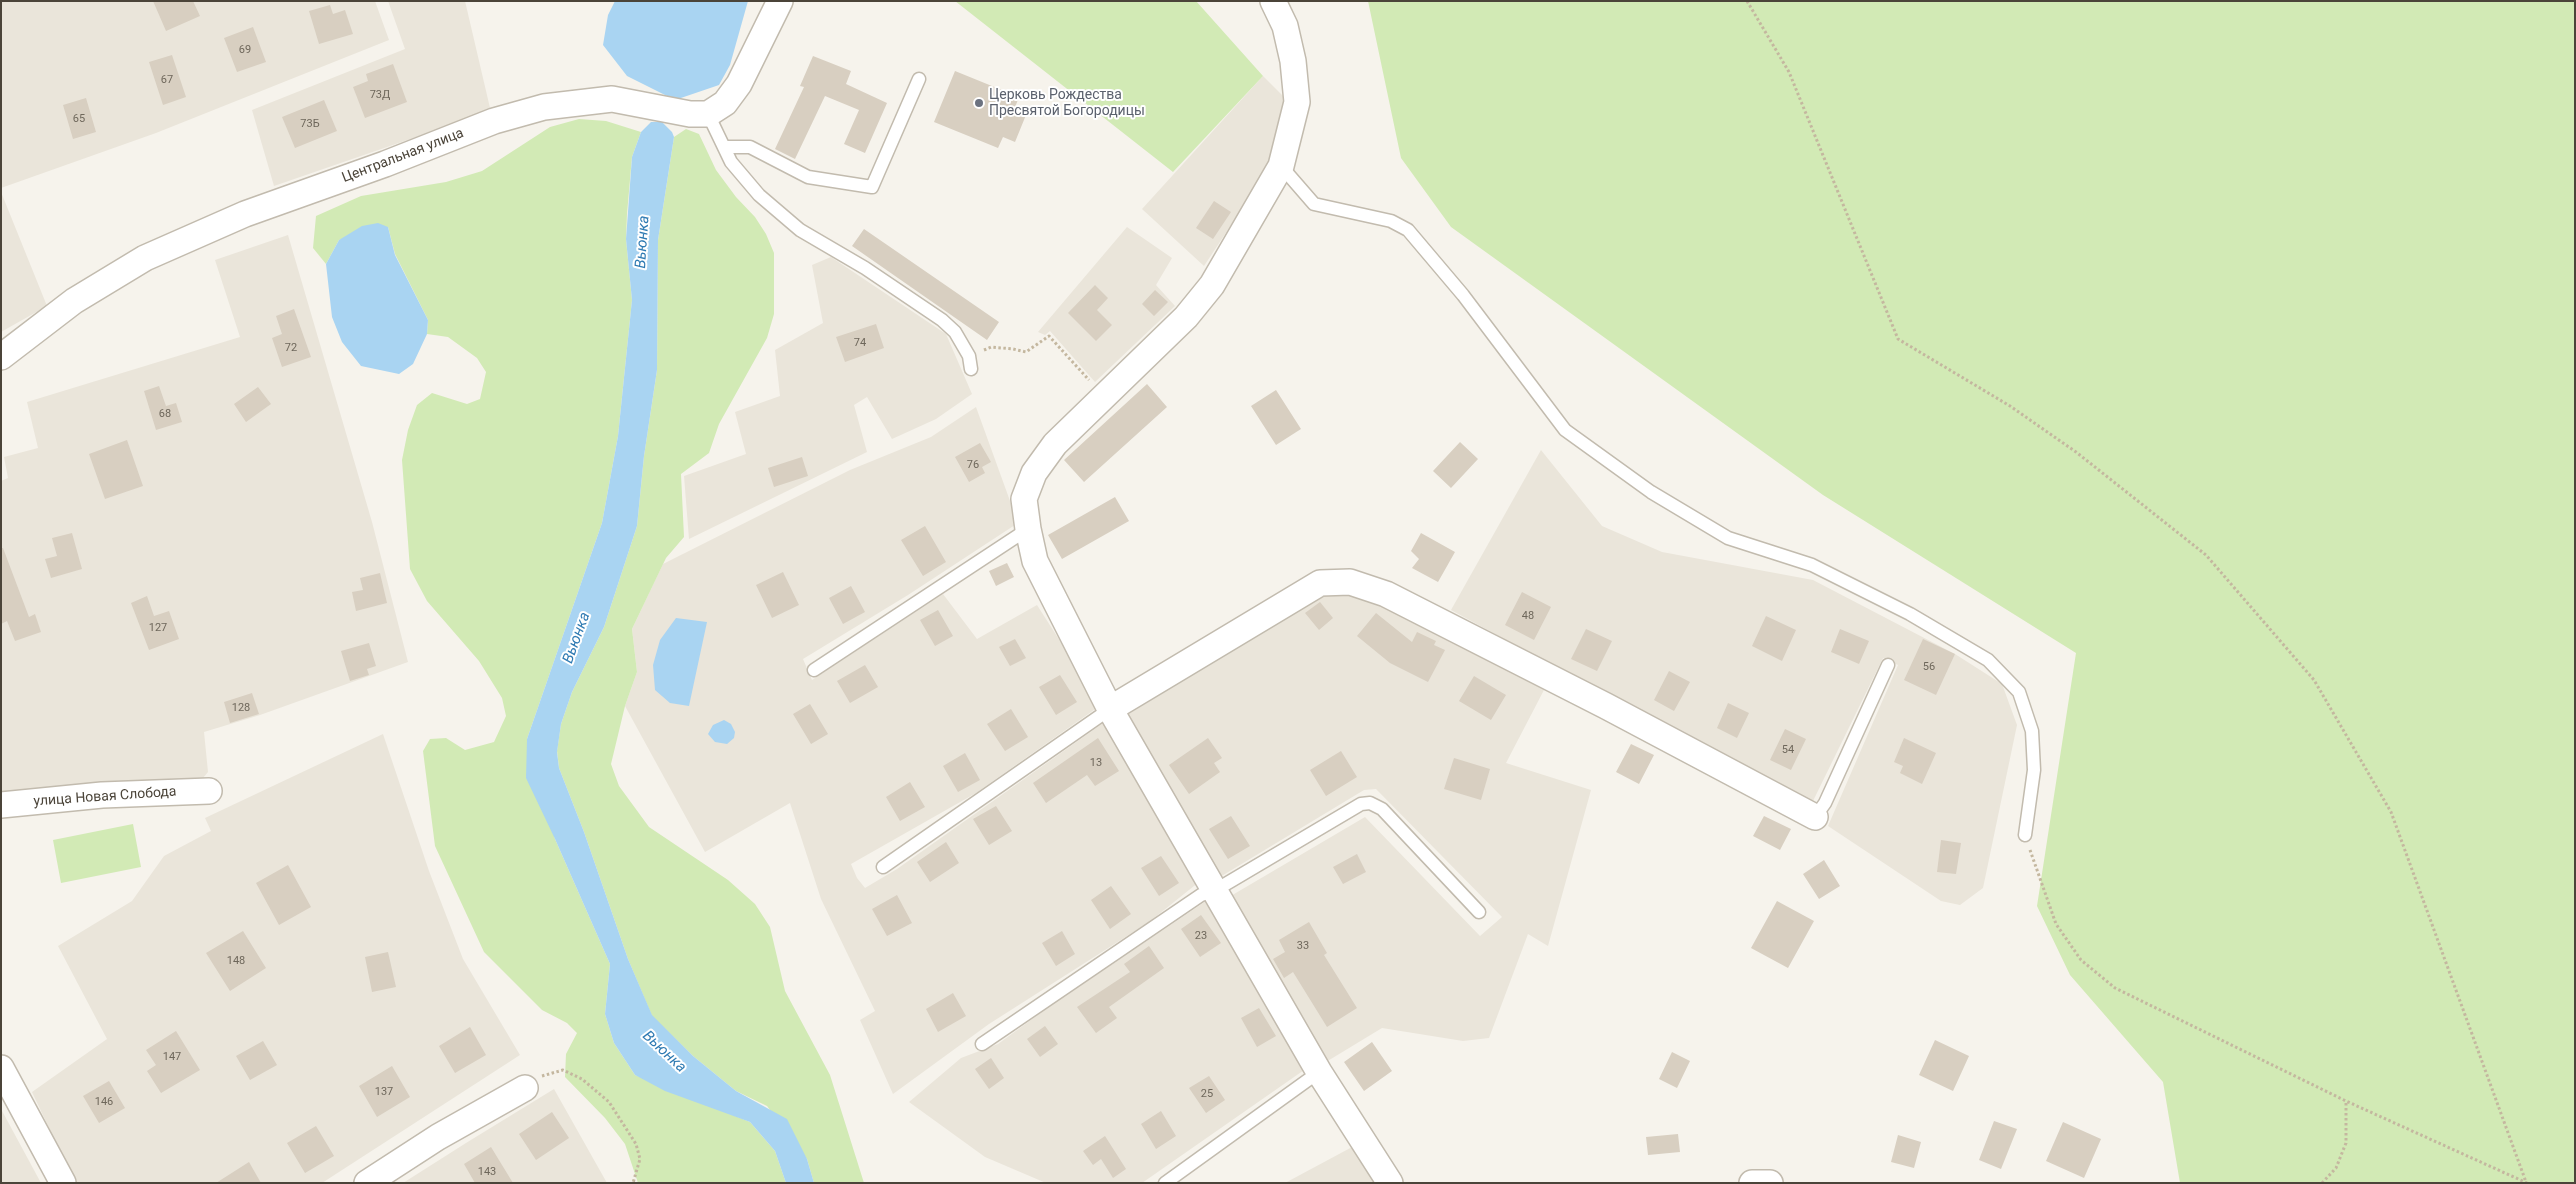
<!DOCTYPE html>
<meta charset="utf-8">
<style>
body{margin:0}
#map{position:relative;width:2576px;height:1184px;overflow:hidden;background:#f6f3ec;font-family:Roboto,sans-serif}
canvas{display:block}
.frame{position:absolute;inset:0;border:2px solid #4b4439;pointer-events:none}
</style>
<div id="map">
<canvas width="2576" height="1184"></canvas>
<div class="frame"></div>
</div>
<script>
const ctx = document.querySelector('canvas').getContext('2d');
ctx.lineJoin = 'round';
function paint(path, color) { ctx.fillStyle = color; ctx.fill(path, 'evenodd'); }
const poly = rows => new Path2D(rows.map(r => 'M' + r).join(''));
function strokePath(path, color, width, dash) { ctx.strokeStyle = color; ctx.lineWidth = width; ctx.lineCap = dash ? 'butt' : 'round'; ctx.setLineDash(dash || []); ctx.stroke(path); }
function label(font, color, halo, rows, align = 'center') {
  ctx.font = font + ' Roboto,sans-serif'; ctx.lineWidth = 4; ctx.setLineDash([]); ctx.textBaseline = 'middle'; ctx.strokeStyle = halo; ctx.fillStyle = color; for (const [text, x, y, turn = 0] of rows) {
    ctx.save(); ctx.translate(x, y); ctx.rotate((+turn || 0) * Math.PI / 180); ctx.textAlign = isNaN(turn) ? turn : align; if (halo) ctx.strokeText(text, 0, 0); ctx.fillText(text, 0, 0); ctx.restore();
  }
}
paint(poly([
 [1,1,375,1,389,40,156,133,1,188],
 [388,1,465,1,490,108,445,127,274,186,252,110,405,49],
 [1263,76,1291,104,1270,166,1204,266,1142,209],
 [1,192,47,306,1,332],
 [1127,227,1172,258,1156,285,1175,306,1095,382,1050,331,1045,335,1038,332],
 [288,235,372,522,408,662,260,715,204,732,208,772,203,778,1,796,1,481,8,478,4,457,38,448,27,402,240,337,215,260],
 [831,257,946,334,972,394,936,419,892,439,867,397,854,405,867,452,689,539,684,476,746,454,735,412,780,396,775,350,823,323,812,265],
 [976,407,1018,523,908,595,803,659,812,680,943,594,977,639,1037,605,1101,705,976,793,851,864,857,878,865,888,897,869,1106,721,1199,882,1149,922,989,1024,893,1094,860,1020,875,1011,821,899,790,803,705,852,625,706,637,672,632,629,663,564,850,470,931,437],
 [1541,450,1602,526,1662,552,1813,580,1955,654,2002,684,2017,725,1983,888,1960,905,1941,901,1828,826,1898,665,1883,658,1813,801,1626,705,1451,610],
 [1346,591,1418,620,1544,690,1506,763,1591,790,1548,946,1528,934,1489,1038,1463,1041,1382,1028,1326,1062,1229,897,1365,817,1480,936,1502,917,1376,789,1364,790,1220,877,1127,715,1323,594],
 [383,734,429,871,463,959,520,1055,322,1183,75,1183,32,1092,107,1039,58,946,132,901,164,856,211,831,205,818],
 [1212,897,1307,1068,1142,1183,1046,1183,985,1157,909,1102,961,1058,998,1044,1050,1006],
 [554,1089,607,1183,403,1183,466,1143],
 [1,1109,41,1183,1,1183],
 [1354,1146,1375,1183,1285,1183]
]), '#eae5da');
paint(poly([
 [955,1,1196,1,1263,76,1173,172],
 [1368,1,2575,1,2575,1183,2180,1183,2163,1082,2070,975,2037,906,2076,653,1823,495,1451,227,1401,158],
 [579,119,606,121,641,132,632,157,627,214,626,239,632,300,618,436,602,523,527,739,555,839,610,964,605,1014,614,1043,635,1075,750,1122,775,1151,786,1183,638,1183,625,1144,605,1118,565,1077,566,1054,577,1033,567,1023,542,1010,484,952,435,846,423,751,430,739,446,738,465,750,494,742,506,716,502,698,479,661,427,601,410,569,402,460,408,430,417,405,432,393,467,404,480,399,486,372,477,358,448,337,427,334,428,320,395,254,388,227,339,240,326,264,313,248,316,216,361,196,446,182,482,171,550,127],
 [686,129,699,134,716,170,736,197,755,217,766,234,774,253,774,314,767,338,719,424,709,453,681,474,684,537,666,558,632,629,637,672,625,706,611,764,619,786,649,827,728,880,755,904,770,927,785,991,830,1075,864,1183,814,1183,807,1159,767,1106,736,1091,693,1056,652,1016,628,959,584,832,559,768,557,751,561,724,572,692,604,627,637,526,644,456,657,370,658,240,674,137],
 [133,824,141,867,61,883,53,840]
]), '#d2eab5');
paint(poly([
 [615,1,748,1,730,65,719,85,675,100,627,76,603,45,608,15],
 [651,122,662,122,672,132,674,137,658,240,657,370,644,456,637,526,604,627,572,692,561,724,557,752,559,768,584,832,628,959,652,1015,693,1056,736,1091,787,1119,807,1159,814,1183,786,1183,775,1151,750,1122,665,1091,635,1075,614,1043,605,1014,610,964,555,839,526,778,527,739,602,523,618,436,632,300,626,239,632,157,641,132],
 [378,223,388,227,395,255,428,320,427,334,413,364,399,374,361,366,342,342,332,317,326,264,339,240,362,226],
 [676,618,707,622,689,706,670,703,655,690,653,665,660,640],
 [724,720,731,724,735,732,734,738,727,744,715,742,708,734,713,725]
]), '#a9d4f2');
paint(poly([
 [153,1,193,1,200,16,166,31],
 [330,5,333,14,345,10,353,34,319,44,309,11],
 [253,27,266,62,237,72,224,38],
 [172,55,186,97,163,105,149,62],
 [813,56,851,71,846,84,887,103,865,153,844,144,859,110,825,96,795,159,775,149,804,87,800,86],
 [393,64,407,102,365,118,353,87,368,81,366,74],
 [955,71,1019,97,1014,110,1026,115,1015,142,1003,137,998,148,934,122],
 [86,98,96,132,73,139,63,105],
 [324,100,337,131,295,148,282,117],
 [1214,201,1231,212,1213,239,1196,228],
 [864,229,999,322,987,340,852,246],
 [1095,285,1108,298,1097,310,1112,325,1096,341,1068,313],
 [1155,290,1168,302,1154,316,1142,304],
 [294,309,311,357,282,367,272,338,282,334,276,316],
 [876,324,884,348,845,362,836,337],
 [1147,384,1167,407,1084,482,1064,460],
 [159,386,166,406,176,403,182,422,156,430,144,391],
 [258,387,271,404,246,422,234,404],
 [1276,390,1301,429,1276,445,1251,406],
 [127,440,143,486,105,499,89,454],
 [1460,442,1478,459,1451,488,1433,471],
 [980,443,991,462,982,467,985,473,969,482,955,457],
 [802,457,808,476,774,487,768,468],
 [1115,497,1129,521,1062,559,1048,535],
 [925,526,946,562,923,576,901,540],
 [72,533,82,569,51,578,45,559,57,556,52,538],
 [1421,533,1455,552,1438,582,1412,568,1419,559,1411,551],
 [1,548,3,548,29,617,35,614,41,632,15,641,7,621,1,624],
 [1007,563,1014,577,996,586,989,571],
 [783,572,799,605,772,618,756,585],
 [380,573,387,603,356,611,352,592,363,590,360,578],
 [851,586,865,612,843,624,829,598],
 [1522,592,1551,607,1534,640,1505,625],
 [147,596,154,616,169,611,179,639,149,650,131,603],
 [1320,602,1333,618,1319,630,1305,613],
 [938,610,953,636,935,646,920,620],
 [1376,613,1412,642,1417,632,1436,641,1434,645,1445,650,1428,682,1390,663,1357,636],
 [1766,616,1796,630,1782,661,1752,646],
 [1586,629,1612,641,1597,671,1571,659],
 [1840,629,1869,641,1859,664,1831,652],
 [1015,639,1026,658,1010,666,999,647],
 [1923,639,1955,654,1936,695,1904,680],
 [369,643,376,666,367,669,369,675,350,681,341,651],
 [865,665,878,687,850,703,837,681],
 [1669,671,1690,682,1674,711,1654,700],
 [1060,675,1077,702,1056,715,1039,687],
 [1474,676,1506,695,1491,720,1459,701],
 [252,693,259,714,230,723,224,702],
 [1728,703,1749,713,1737,738,1717,728],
 [810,704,828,734,811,744,793,714],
 [1011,709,1028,737,1005,751,987,724],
 [1785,729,1806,739,1791,770,1770,760],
 [1098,738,1119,771,1095,786,1087,775,1046,803,1033,783],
 [1208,738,1222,758,1214,763,1220,772,1189,794,1169,765],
 [1904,738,1936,753,1922,784,1900,773,1903,766,1894,762],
 [1631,744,1654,755,1639,784,1616,772],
 [1341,751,1357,777,1326,796,1310,770],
 [965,753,980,780,958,792,943,766],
 [1454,758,1490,769,1481,800,1444,789],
 [910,782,925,807,900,821,886,797],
 [996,806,1012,831,989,845,973,819],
 [1231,816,1250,846,1228,859,1209,829],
 [1764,816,1791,829,1780,850,1753,836],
 [1941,840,1961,843,1956,874,1937,872],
 [946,842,959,863,930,882,917,862],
 [1357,854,1366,872,1343,884,1333,867],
 [1161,856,1179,883,1159,896,1141,868],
 [1824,860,1840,886,1819,899,1803,874],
 [288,865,311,907,279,925,256,883],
 [1111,886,1131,914,1110,929,1091,900],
 [897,895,912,923,887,936,872,909],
 [1777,901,1814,921,1788,968,1751,948],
 [1201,915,1221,943,1200,957,1181,929],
 [1309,922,1327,953,1324,955,1357,1008,1327,1027,1293,972,1284,978,1273,959,1285,952,1279,940],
 [243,931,266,968,230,991,206,953],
 [1062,931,1075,954,1056,966,1042,943],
 [1149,946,1164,968,1109,1007,1117,1018,1096,1033,1077,1007,1130,972,1124,964],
 [388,952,396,987,372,992,365,957],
 [953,993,966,1016,938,1032,926,1009],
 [1259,1008,1276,1036,1257,1047,1241,1018],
 [1045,1026,1058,1044,1040,1057,1027,1039],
 [470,1027,486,1055,455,1073,439,1046],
 [176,1031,200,1070,161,1093,147,1071,156,1065,146,1050],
 [1935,1040,1969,1056,1953,1091,1919,1075],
 [263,1041,277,1065,250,1080,236,1056],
 [1372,1042,1392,1071,1364,1091,1344,1062],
 [1672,1052,1690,1061,1677,1088,1659,1079],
 [991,1058,1004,1078,989,1089,975,1069],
 [392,1066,410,1097,377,1117,359,1086],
 [1209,1076,1225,1100,1206,1113,1189,1088],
 [109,1081,125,1108,99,1123,83,1096],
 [1161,1111,1176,1136,1156,1149,1141,1124],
 [552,1112,569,1138,536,1160,519,1134],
 [1994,1121,2017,1129,2001,1169,1979,1160],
 [2063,1122,2101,1139,2084,1178,2046,1161],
 [316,1126,334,1156,305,1173,287,1143],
 [1678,1134,1680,1152,1648,1155,1646,1137],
 [1898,1135,1921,1142,1914,1168,1891,1162],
 [1105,1136,1126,1169,1113,1178,1101,1159,1093,1165,1083,1151],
 [491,1147,513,1183,475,1183,464,1164],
 [249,1162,261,1183,216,1183]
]), '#d8cfc1');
const lane = poly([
 [708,114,731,162,759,195,800,230,865,268,942,320,955,332,969,356,971,369],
 [724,147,750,147,808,177,872,187,919,79],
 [1281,166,1314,204,1391,221,1408,230,1463,295,1565,430,1651,492,1728,538,1812,565,1910,614,1988,660,2019,692,2032,731,2034,770,2025,835],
 [814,670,1028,529],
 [1815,817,1825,803,1888,665],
 [883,867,1110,709],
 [982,1044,1201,895,1214,891,1361,804,1370,803,1382,809,1479,912],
 [1165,1183,1319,1072]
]);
const street = poly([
 [1273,1,1285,26,1293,61,1297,102,1281,166,1212,285,1186,317,1055,444,1034,473,1024,499,1028,529,1035,561,1110,709,1319,1072,1390,1183],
 [1,357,74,301,145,258,245,214,385,164,494,121,544,107,612,99,690,114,708,114,725,103,739,84,780,1],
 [1110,709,1320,583,1350,582,1386,594,1606,706,1815,817],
 [1,805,102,795,209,791],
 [1,1068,63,1183],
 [367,1183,438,1137,525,1088],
 [1752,1183,1770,1183]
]);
strokePath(lane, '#c2bbae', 15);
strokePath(street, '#c2bbae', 28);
strokePath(poly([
 [1747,1,1789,72,1898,339,2010,406,2076,452,2206,555,2314,680,2391,812,2526,1182],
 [984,350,991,347,1013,349,1026,352,1049,336,1089,380],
 [2030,850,2056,924,2081,960,2115,988,2346,1101,2527,1183],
 [542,1076,563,1070,582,1079,609,1102,636,1144,640,1159,633,1183],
 [2322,1183,2336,1168,2346,1143,2346,1101]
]), '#c4b79f', 3, [2.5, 2.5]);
strokePath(lane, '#fff', 12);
strokePath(street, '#fff', 25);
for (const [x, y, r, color] of [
 [979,103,5,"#6b7280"]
]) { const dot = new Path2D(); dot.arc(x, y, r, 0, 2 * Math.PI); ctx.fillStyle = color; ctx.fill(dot); strokePath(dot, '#fff', 2); }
label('11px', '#6e675b', null, [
 ["69",245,50],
 ["67",167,80],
 ["73Д",380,95],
 ["65",79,119],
 ["73Б",310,124],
 ["74",860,343],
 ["72",291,348],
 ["68",165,414],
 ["76",973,465],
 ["48",1528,616],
 ["127",158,628],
 ["56",1929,667],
 ["128",241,708],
 ["54",1788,750],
 ["13",1096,763],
 ["23",1201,936],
 ["33",1303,946],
 ["148",236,961],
 ["147",172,1057],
 ["137",384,1092],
 ["25",1207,1094],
 ["146",104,1102],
 ["143",487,1172]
]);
label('14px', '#5b616d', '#fff', [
 ["Церковь Рождества",989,95],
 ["Пресвятой Богородицы",989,111]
], 'left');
label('14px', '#4b4439', '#fff', [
 ["Центральная улица",403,156,-21],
 ["улица Новая Слобода",105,797,-4]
]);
label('italic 15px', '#2e7ab2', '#fff', [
 ["Вьюнка",643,242,-86],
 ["Вьюнка",577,638,-70],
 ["Вьюнка",664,1052,43]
]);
</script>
